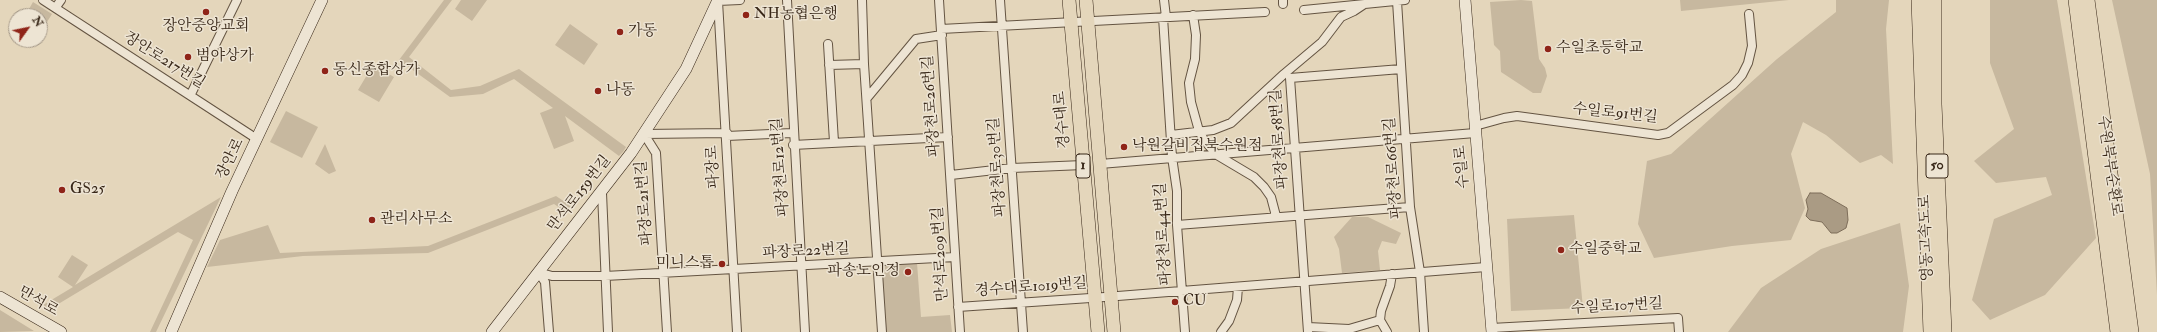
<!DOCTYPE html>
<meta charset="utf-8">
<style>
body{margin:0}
#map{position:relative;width:2157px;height:332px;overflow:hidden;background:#e4d6bb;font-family:"IM FELL Double Pica",serif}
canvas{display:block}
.north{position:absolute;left:8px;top:8px;width:40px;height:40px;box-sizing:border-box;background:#ede4d3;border:1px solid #a59989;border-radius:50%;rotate:57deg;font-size:11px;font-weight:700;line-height:16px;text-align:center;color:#392819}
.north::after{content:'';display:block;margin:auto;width:14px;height:18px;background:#8f2418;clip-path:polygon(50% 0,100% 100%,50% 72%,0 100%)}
</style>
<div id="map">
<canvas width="2157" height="332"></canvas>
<div class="north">N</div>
</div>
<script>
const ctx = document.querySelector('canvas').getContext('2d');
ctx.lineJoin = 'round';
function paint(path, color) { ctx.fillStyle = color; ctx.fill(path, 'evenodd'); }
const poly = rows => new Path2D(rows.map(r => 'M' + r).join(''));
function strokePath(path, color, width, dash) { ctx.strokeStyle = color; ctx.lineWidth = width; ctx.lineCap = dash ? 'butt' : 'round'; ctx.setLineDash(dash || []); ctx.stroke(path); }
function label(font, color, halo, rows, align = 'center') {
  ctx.font = font + ' "IM FELL Double Pica","Noto Serif KR",serif'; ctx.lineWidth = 3; ctx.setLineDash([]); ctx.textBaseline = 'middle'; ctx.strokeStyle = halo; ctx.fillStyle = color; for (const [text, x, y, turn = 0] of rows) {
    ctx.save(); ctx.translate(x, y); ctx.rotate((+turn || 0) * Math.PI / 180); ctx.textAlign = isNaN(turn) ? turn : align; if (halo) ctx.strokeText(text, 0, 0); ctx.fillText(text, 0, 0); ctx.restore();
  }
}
paint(poly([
 [444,0,452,0,409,57,451,90,480,86,519,69,626,147,623,152,619,156,565,116,574,141,554,149,540,113,553,108,514,79,483,94,450,97,399,60],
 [461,0,487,0,472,21,455,9],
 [1521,0,1532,1,1539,59,1545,68,1547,76,1541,93,1533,93,1501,72,1500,51,1494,45,1490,2],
 [1680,0,1789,0,1681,11],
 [1836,0,1889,0,1886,29,1893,164,1881,155,1860,163,1826,135,1803,122,1791,154,1805,208,1791,240,1732,246,1654,258,1638,224,1647,161,1671,154,1777,59,1836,12],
 [1990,0,2057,0,2096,238,2045,295,1990,320,1972,300,1994,219,2052,195,2046,177,1996,183,1974,161,2014,129,1990,63],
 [2112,0,2157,0,2157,295,2150,174],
 [33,2,52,14,40,33,40,16,25,16],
 [570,24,598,44,584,65,555,45],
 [373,65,394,77,379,102,358,90],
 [286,111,318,127,302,158,270,142],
 [325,144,336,171,329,174,315,164],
 [556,196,571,206,566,212,554,204,428,253,303,256,207,267,220,240,268,225,280,253,428,246],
 [221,197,156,332,150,332,193,240,178,232,50,309,43,305,73,287,58,277,72,255,88,265,75,285],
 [1574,215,1583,308,1511,311,1507,219],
 [1352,217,1368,217,1401,233,1396,244,1382,241,1378,251,1380,270,1342,273,1339,249,1334,237],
 [1900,223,1909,286,1903,332,1728,332,1761,288,1821,249],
 [917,263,921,317,950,315,952,332,885,332,880,265],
 [0,310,34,331,0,332]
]), '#c7b89f');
const water = poly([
 [1810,193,1821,193,1847,208,1848,220,1846,228,1837,233,1831,233,1822,222,1810,220,1806,216,1808,209,1806,200,1810,193]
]);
paint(water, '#aa9b84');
strokePath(water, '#7d6d59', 1);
const street = poly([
 [43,0,257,139],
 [787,0,805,332],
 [862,0,864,64,882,332],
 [939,0,960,332],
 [1000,0,1023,332],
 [1164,0,1166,17],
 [1283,0,1283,4],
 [1397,1,1410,207,1420,272,1424,332],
 [56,7,61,0],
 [1304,10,1405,0],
 [1193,15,1196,35,1195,59,1189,83,1191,102,1199,131,1204,140,1217,155,1254,177,1264,187,1271,197,1276,216],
 [1163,17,1172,157,1177,191,1177,225,1185,332],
 [941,29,1265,12],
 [828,44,834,142],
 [829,65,864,64],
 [191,94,237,0],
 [867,98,916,39,942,35],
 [1475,126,1504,118,1517,116,1658,135,1668,133,1733,85,1742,75,1748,63,1752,46,1749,14],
 [644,134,656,153,667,332],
 [644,134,727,133],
 [1171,135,1213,130,1231,123,1284,74,1322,42,1341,17,1354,11,1363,5],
 [727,136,792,133],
 [793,145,948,137],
 [1100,164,1475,133],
 [951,175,1012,168,1083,165],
 [602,193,608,332],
 [1177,225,1410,207],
 [538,272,552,276,605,276,955,257],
 [538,272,545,282,549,332],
 [958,307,1105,297,1486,267],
 [1308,327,1349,329,1380,320],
 [1491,328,1678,318,1679,332],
 [737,332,718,1,740,0],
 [1221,332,1229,321,1237,300,1238,287],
 [1308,332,1290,78,1401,69],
 [1387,332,1380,320,1381,311,1390,286,1392,274]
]);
const secondary = poly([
 [1465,0,1492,332],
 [0,297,61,332],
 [171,332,232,191,322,0],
 [492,332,631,153,686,69,718,0]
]);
const primary = poly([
 [1069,0,1098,332],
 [1086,0,1114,332]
]);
const highway = poly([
 [1919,0,1931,332],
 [1934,0,1934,104,1944,332],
 [2076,0,2118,332],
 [2087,0,2131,332]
]);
strokePath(street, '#645442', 10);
strokePath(secondary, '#392819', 12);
strokePath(primary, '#392819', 14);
strokePath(highway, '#392819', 16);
strokePath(street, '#ede4d3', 8);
strokePath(secondary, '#ede4d3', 11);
strokePath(primary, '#e4d6bb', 13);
strokePath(highway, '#e4d6bb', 15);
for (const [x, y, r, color] of [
 [206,12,4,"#8f2418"],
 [746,15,4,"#8f2418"],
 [620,32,4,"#8f2418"],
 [1548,49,4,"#8f2418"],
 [188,57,4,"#8f2418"],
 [325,71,4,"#8f2418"],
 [598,91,4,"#8f2418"],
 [1124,147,4,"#8f2418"],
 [62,190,4,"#8f2418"],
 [372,220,4,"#8f2418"],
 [1561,250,4,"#8f2418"],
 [722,264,4,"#8f2418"],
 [908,272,4,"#8f2418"],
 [1175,302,4,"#8f2418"]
]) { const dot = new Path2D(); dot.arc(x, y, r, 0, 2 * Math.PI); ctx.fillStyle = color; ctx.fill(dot); strokePath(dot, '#ede4d3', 1.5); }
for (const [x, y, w] of [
 [1083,166,14],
 [1937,166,22]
]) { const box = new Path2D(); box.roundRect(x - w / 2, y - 12, w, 24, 3); ctx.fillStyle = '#ede4d3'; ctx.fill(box); strokePath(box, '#392819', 1); }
label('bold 14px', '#392819', null, [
 ["1",1083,166],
 ["50",1937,166]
]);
label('15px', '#392819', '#ede4d3', [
 ["NH농협은행",754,15],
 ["장안중앙교회",206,27,"center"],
 ["가동",628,32],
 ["수일초등학교",1556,49],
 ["범야상가",196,57],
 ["동신종합상가",333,71],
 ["나동",606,91],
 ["낙원갈비집북수원점",1132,147],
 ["GS25",70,190],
 ["관리사무소",380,220],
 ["수일중학교",1569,250],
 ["미니스톱",714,264,"right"],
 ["파송노인정",900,272,"right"],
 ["CU",1183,302]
], 'left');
label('15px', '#392819', '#ede4d3', [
 ["장안로217번길",164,61,32],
 ["파장천로26번길",932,106,-94],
 ["수일로91번길",1615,114,6],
 ["경수대로",1063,120,-95],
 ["파장천로58번길",1280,139,-94],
 ["장안로",231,159,-64],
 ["수원북부순환로",2109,166,82],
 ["파장로",714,167,-93],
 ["파장천로12번길",781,167,-94],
 ["파장천로30번길",998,167,-94],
 ["수일로",1463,167,-95],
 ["파장천로66번길",1394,168,-94],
 ["만석로159번길",580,194,-52],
 ["파장로21번길",645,203,-94],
 ["파장천로44번길",1164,234,-93],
 ["영동고속도로",1927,238,-92],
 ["파장로22번길",806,252,-3],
 ["만석로209번길",941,254,-93],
 ["경수대로1019번길",1031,288,-4],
 ["만석로",38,302,30],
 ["수일로107번길",1617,307,-3]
]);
</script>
